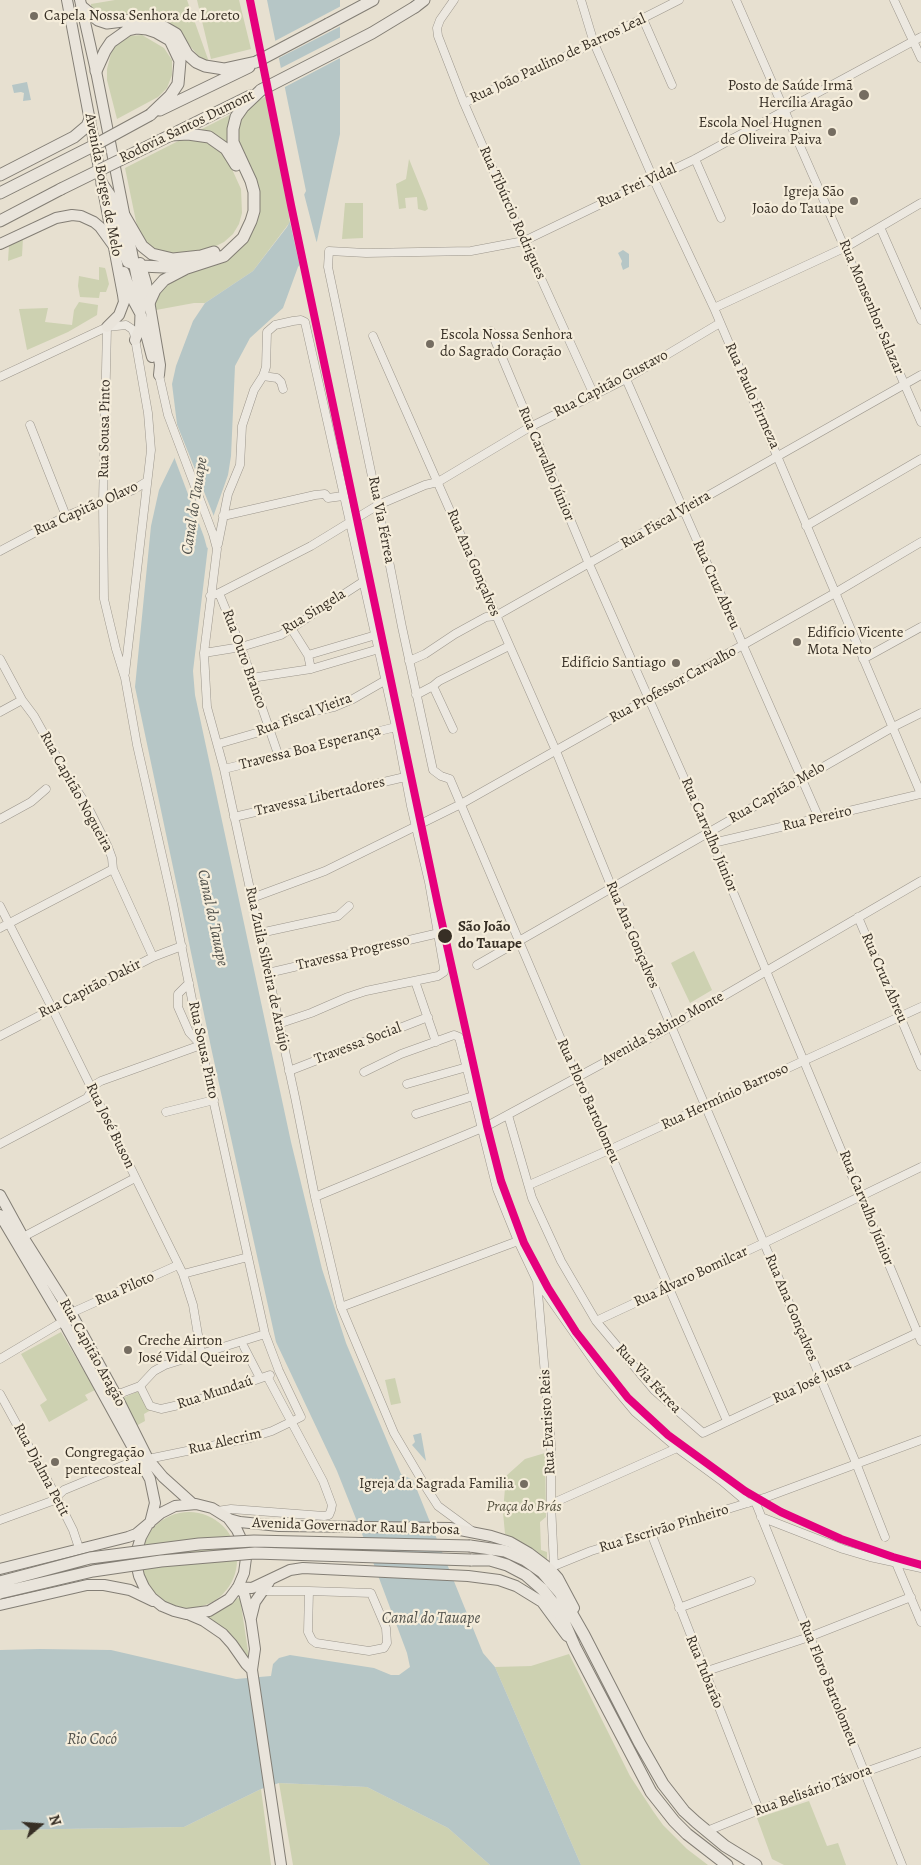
<!DOCTYPE html>
<meta charset="utf-8">
<style>
body{margin:0}
#map{position:relative;width:921px;height:1865px;overflow:hidden;background:#e7e0d0;font-family:Alegreya,serif}
canvas{display:block}
.north{position:absolute;left:15px;top:1800px;width:50px;height:50px;-webkit-text-stroke:4px #f5eddb;paint-order:stroke;rotate:72deg;font-size:14px;font-weight:700;line-height:20px;text-align:center;color:#372f25}
.north::after{content:'';display:block;margin:auto;width:18px;height:22px;background:#372f25;clip-path:polygon(50% 0,100% 100%,50% 72%,0 100%)}
</style>
<div id="map">
<canvas width="921" height="1865"></canvas>
<div class="north">N</div>
</div>
<script>
const ctx = document.querySelector('canvas').getContext('2d');
ctx.lineJoin = 'round';
function paint(path, color) { ctx.fillStyle = color; ctx.fill(path, 'evenodd'); }
const poly = rows => new Path2D(rows.map(r => 'M' + r).join(''));
function strokePath(path, color, width, dash) { ctx.strokeStyle = color; ctx.lineWidth = width; ctx.lineCap = dash ? 'butt' : 'round'; ctx.setLineDash(dash || []); ctx.stroke(path); }
function label(font, color, halo, rows, align = 'center') {
  ctx.font = font + ' Alegreya,serif'; ctx.lineWidth = 4.5; ctx.setLineDash([]); ctx.textBaseline = 'middle'; ctx.strokeStyle = halo; ctx.fillStyle = color; for (const [text, x, y, turn = 0] of rows) {
    ctx.save(); ctx.translate(x, y); ctx.rotate((+turn || 0) * Math.PI / 180); ctx.textAlign = isNaN(turn) ? turn : align; if (halo) ctx.strokeText(text, 0, 0); ctx.fillText(text, 0, 0); ctx.restore();
  }
}
paint(poly([
 [115,0,187,0,209,62,200,58,174,27,165,19,150,15,138,14,104,18,91,10,91,4],
 [197,0,239,0,251,49,211,59],
 [142,35,164,48,172,60,172,75,167,88,158,97,117,119,107,80,107,69,112,50,120,42,130,36],
 [267,96,289,208,288,210,290,222,253,271,205,303,194,303,156,310,154,298,170,280,239,249,256,182,226,156,241,189,242,213,239,224,233,234,224,242,206,251,179,255,149,249,138,231,125,168],
 [409,159,426,201,428,209,425,211,418,209,417,197,405,198,406,208,399,209,396,184,406,179],
 [345,203,363,203,363,238,342,239],
 [23,238,22,256,8,261,9,245],
 [99,267,105,268,106,271,109,284,106,292,100,292,99,298,80,297,78,286,79,276,99,280],
 [79,302,98,305,97,315,68,332,27,350,19,309,48,308,45,322,72,325,74,310],
 [694,951,712,990,690,1003,671,963],
 [61,1332,95,1390,85,1395,88,1400,49,1422,40,1405,47,1400,21,1354],
 [395,1378,401,1403,391,1405,385,1380],
 [141,1390,151,1410,144,1414,145,1421,136,1426,123,1398],
 [545,1453,546,1517,540,1522,541,1550,547,1552,547,1560,527,1546,505,1534,503,1512,506,1476,525,1459],
 '141 1560a48 48 0 1 1 96 0a48 48 0 1 1-96 0Z',
 [238,1598,240,1598,249,1658,223,1628,207,1617],
 [569,1654,630,1776,653,1811,663,1825,687,1849,708,1865,581,1865,495,1667,531,1666],
 [279,1783,367,1787,448,1828,490,1865,293,1865],
 [261,1789,271,1865,0,1865,0,1830,184,1827],
 [809,1801,827,1846,838,1843,846,1865,784,1865,772,1859,757,1818]
]), '#cdd1b1');
paint(poly([
 [267,0,340,0,340,134,317,241,298,267,283,308,250,338,235,366,231,456,228,475,212,520,210,530,193,671,195,695,291,1142,322,1269,346,1343,401,1474,413,1480,483,1653,495,1667,581,1865,490,1865,448,1828,367,1787,279,1783,261,1789,184,1827,0,1830,0,1650,40,1649,111,1650,236,1679,271,1676,273,1664,279,1658,290,1655,374,1668,391,1675,399,1675,410,1667,407,1653,370,1554,337,1471,276,1342,212,1052,135,687,151,526,159,490,175,457,177,424,172,384,176,366,193,321,205,303,253,271,287,227,306,191],
 [27,82,31,100,23,101,24,93,21,92,14,93,12,85],
 [623,250,629,254,629,267,623,270,621,264,622,261,618,253],
 [421,1433,426,1461,412,1445,415,1442,413,1435]
]), '#b6c6c6');
paint(poly([
 [343,5,343,25,277,59,273,42],
 [343,36,342,57,283,88,279,69],
 [303,190,317,244,300,267,289,218],
 [176,422,215,519,211,546,207,548,204,537,173,454]
]), '#e7e0d0');
const minor = poly([
 [454,0,440,20,437,28,438,36,464,103,524,241,594,395],
 [581,0,594,43,653,178,714,308,921,794],
 [736,0,921,422],
 [894,0,921,58],
 [643,19,672,85],
 [464,103,594,43,679,0],
 [695,159,721,218],
 [880,227,921,320],
 [714,308,846,247,921,203],
 [107,327,103,502,104,599,116,649,125,678,137,745,173,904,201,1045,265,1334,279,1371,301,1417,272,1431,250,1438,148,1459],
 [491,331,589,564,708,832,921,1341],
 [373,336,556,751,612,888,764,1243,856,1463,885,1537],
 [159,375,168,415,213,534,217,549,204,653,207,707,224,769,295,1097,315,1197,341,1307,394,1433,427,1489,438,1506,472,1531],
 [263,376,277,378,281,382,283,389],
 [0,377,107,327,126,325,132,329,134,333,148,413,151,450,125,673],
 [626,379,819,818],
 [30,425,66,516],
 [223,516,315,495,325,494,328,498,343,496],
 [806,526,921,459],
 [218,544,228,494,240,465,242,426,254,390,263,376,266,367,267,332,275,325,293,321,301,320,305,322,396,727,411,806,429,882,444,968,444,972,438,976,366,991,348,997,311,1013,278,1024],
 [0,551,66,516,133,490,146,482],
 [219,593,241,647,278,754],
 [210,596,219,593,311,546,378,505,425,485,438,482,530,427,626,379,720,323],
 [291,628,308,655,311,669],
 [204,653,241,647,281,635,364,581],
 [308,655,376,635],
 [0,659,22,700,34,716,68,777,88,807,108,847,112,858,113,869,153,957],
 [863,659,921,627],
 [409,661,425,654,455,634,486,617,496,616,501,613,921,375],
 [251,678,311,669,379,649],
 [433,686,453,729],
 [416,695,433,686,439,681,509,646],
 [0,712,22,700],
 [218,744,270,729,306,713,334,707,353,699,386,680],
 [224,769,396,727],
 [234,817,405,777],
 [0,819,31,802,46,789],
 [713,843,921,794],
 [252,898,325,871,461,804,835,593,921,542],
 [0,906,52,1008,183,1274,193,1305,201,1353],
 [858,917,921,1066],
 [0,928,113,869],
 [260,933,338,916,349,906],
 [477,965,893,727,921,713],
 [268,973,439,933],
 [415,981,436,1042],
 [189,983,178,994,178,1007,189,1032,201,1045],
 [0,1036,153,957,182,946],
 [289,1071,428,1017],
 [364,1072,401,1054,454,1035,459,1037,497,1189,518,1241,536,1279,600,1370,635,1412,677,1448,722,1481,748,1503],
 [407,1084,467,1067],
 [166,1112,214,1100],
 [416,1114,473,1096],
 [508,1115,532,1198,561,1261,596,1321,654,1390,703,1433,921,1331],
 [0,1144,87,1098,96,1084,101,1081,201,1045],
 [529,1185,609,1150,921,1007],
 [315,1197,487,1126,672,1026,921,881],
 [23,1237,135,1178],
 [183,1274,248,1257],
 [537,1281,551,1445,551,1504,554,1566],
 [341,1307,518,1241],
 [71,1313,178,1265],
 [596,1321,764,1243,921,1167],
 [244,1347,260,1378],
 [0,1359,62,1322],
 [140,1386,150,1406,161,1409,192,1402,270,1375],
 [0,1394,56,1496,73,1530,79,1548],
 [116,1395,140,1386,154,1371,165,1365,265,1334],
 [727,1421,577,1077,450,779,441,776,433,770,402,627,378,505,328,267,329,251,366,253,471,251,524,241,695,159,921,37],
 [755,1501,902,1865],
 [551,1504,677,1448],
 [217,1511,231,1509,324,1516,329,1515,331,1510,332,1505,323,1481,267,1376],
 [761,1517,843,1549,870,1557,921,1568],
 [0,1520,52,1501,64,1490,139,1459],
 [651,1533,759,1810],
 [896,1563,921,1622],
 [550,1569,554,1566,591,1551,767,1497,921,1440],
 [261,1591,309,1591,371,1593,386,1628,387,1643,384,1648,369,1651,316,1643,312,1640,308,1632,309,1591],
 [679,1608,751,1581],
 [704,1672,809,1637,911,1597],
 [707,1831,759,1810,921,1752]
]);
const major = poly([
 [67,0,123,295,124,302,119,315,107,327],
 [80,0,96,71,141,299,140,328,135,340],
 [0,244,56,218,72,215,81,216,94,222,100,227,113,245],
 [140,263,146,283,160,365,159,375],
 [124,272,134,302,141,315,152,357],
 [0,1195,23,1237,71,1313,116,1395,148,1459,163,1477,193,1504],
 [0,1215,67,1328,150,1479,155,1503,150,1523],
 [229,1519,240,1522,279,1526,450,1528,491,1536,510,1542,529,1553,550,1569,558,1578,574,1608],
 [0,1569,128,1537,136,1534,161,1513,175,1506,196,1504,212,1508,228,1518,237,1530,243,1543,246,1558,244,1573,238,1587,229,1599,209,1611,186,1614,174,1611,162,1606,152,1598,144,1587,139,1576,136,1563,137,1550,141,1537,147,1526],
 [238,1587,252,1588,290,1570,303,1568,468,1576,499,1580,516,1586,542,1602,567,1636],
 [237,1588,244,1593,251,1621,255,1649,252,1670,281,1865],
 [0,1605,87,1585,104,1585,130,1590,153,1601],
 [190,1615,204,1621,223,1634,232,1644,246,1664,252,1670],
 [251,1618,255,1602,269,1582]
]);
const highway = poly([
 [82,7,98,20,107,23,139,19,157,23,176,34,187,54,196,62,205,66,224,69,256,62],
 [415,7,424,0],
 [328,24,373,0],
 [96,71,105,51,111,42,128,30,137,28,147,29,156,32,170,40,180,61,178,84,170,96,150,115],
 [160,110,249,67],
 [177,132,250,96],
 [171,135,188,134,209,137,226,149,236,165],
 [0,175,74,137,87,126,90,119],
 [102,184,111,197,122,249,128,262,141,266,187,268,224,256,243,238,251,221,254,211,254,192,251,181,233,142,233,129,236,117,243,107,261,90],
 [0,193,93,146],
 [124,215,142,246,152,254,173,259,201,256,214,252],
 [0,221,61,189],
 [149,303,155,290,164,280,185,269],
 [470,1546,505,1551,525,1560,542,1572,560,1593,584,1635,639,1742,663,1784,684,1811,696,1822,725,1846,756,1865],
 [471,1560,490,1560,507,1565,526,1575,542,1589,554,1604,565,1624,575,1647,651,1792,674,1821,687,1834,727,1865]
]);
strokePath(minor, '#9c968c', 9);
strokePath(major, '#837e75', 12);
strokePath(highway, '#837e75', 13);
strokePath(minor, '#ece8e0', 8);
strokePath(major, '#e9e4db', 10);
strokePath(highway, '#e9e4db', 11);
strokePath(poly([
 [250,0,291,205,438,905,487,1126,501,1181,524,1243,548,1288,576,1332,628,1398,668,1435,745,1491,781,1512,841,1539,893,1557,921,1565]
]), '#aca9a1', 2.5, [9, 9]);
const highwayBridge = poly([
 [256,62,328,24],
 [261,90,372,33,415,7],
 [93,146,150,115],
 [61,189,171,135],
 [0,1582,90,1558,199,1544,254,1541,470,1546],
 [0,1593,93,1571,161,1561,220,1556,255,1553,471,1560]
]);
strokePath(highwayBridge, '#837e75', 13, []);
strokePath(highwayBridge, '#e9e4db', 11);
strokePath(poly([
 [250,0,291,205,438,905,487,1126,501,1181,524,1243,548,1288,576,1332,628,1398,668,1435,745,1491,781,1512,841,1539,893,1557,921,1565]
]), '#e5007d', 8);
for (const [x, y, r, color] of [
 [34,16,5,"#756d61"],
 [864,95,6,"#756d61"],
 [832,132,5,"#756d61"],
 [854,201,5,"#756d61"],
 [430,344,5,"#756d61"],
 [797,642,5,"#756d61"],
 [676,663,5,"#756d61"],
 [445,936,8,"#372f25"],
 [128,1350,5,"#756d61"],
 [55,1462,5,"#756d61"],
 [524,1484,5,"#756d61"]
]) { const dot = new Path2D(); dot.arc(x, y, r, 0, 2 * Math.PI); ctx.fillStyle = color; ctx.fill(dot); strokePath(dot, '#f5eddb', 2); }
label('15px', '#372f25', '#f5eddb', [
 ["Capela Nossa Senhora de Loreto",44,16],
 ["Posto de Saúde Irmã",853,86,"right"],
 ["Hercília Aragão",853,103,"right"],
 ["Escola Noel Hugnen",822,123,"right"],
 ["de Oliveira Paiva",822,140,"right"],
 ["Igreja São",844,192,"right"],
 ["João do Tauape",844,209,"right"],
 ["Escola Nossa Senhora",440,335],
 ["do Sagrado Coração",440,352],
 ["Edifício Vicente",807,633],
 ["Mota Neto",807,650],
 ["Edifício Santiago",666,663,"right"],
 ["Creche Airton",138,1341],
 ["José Vidal Queiroz",138,1358],
 ["Congregação",65,1453],
 ["pentecosteal",65,1470],
 ["Igreja da Sagrada Familia",514,1484,"right"]
], 'left');
label('15px', '#372f25', '#f5eddb', [
 ["Rua João Paulino de Barros Leal",558,59,-25],
 ["Rodovia Santos Dumont",187,127,-26],
 ["Avenida Borges de Melo",103,185,79],
 ["Rua Frei Vidal",637,186,-25],
 ["Rua Tibúrcio Rodrigues",512,213,66],
 ["Rua Monsenhor Salazar",871,307,67],
 ["Rua Capitão Gustavo",611,384,-28],
 ["Rua Paulo Firmeza",752,396,66],
 ["Rua Sousa Pinto",105,429,-89],
 ["Rua Carvalho Júnior",546,464,67],
 ["Rua Capitão Olavo",86,509,-24],
 ["Rua Via Férrea",381,520,79],
 ["Rua Fiscal Vieira",666,520,-30],
 ["Rua Ana Gonçalves",473,563,67],
 ["Rua Cruz Abreu",716,585,66],
 ["Rua Singela",314,612,-32],
 ["Rua Ouro Branco",244,659,70],
 ["Rua Professor Carvalho",673,685,-29],
 ["Rua Fiscal Vieira",304,715,-20],
 ["Travessa Boa Esperança",310,748,-14],
 ["Rua Capitão Nogueira",76,792,61],
 ["Rua Capitão Melo",777,793,-30],
 ["Travessa Libertadores",320,797,-13],
 ["Rua Pereiro",817,819,-13],
 ["Rua Carvalho Júnior",709,835,67],
 ["Rua Ana Gonçalves",632,935,67],
 ["Travessa Progresso",353,953,-13],
 ["Rua Zuila Silveira de Araújo",267,969,78],
 ["Rua Cruz Abreu",884,978,67],
 ["Rua Capitão Dakir",90,989,-27],
 ["Avenida Sabino Monte",663,1029,-29],
 ["Travessa Social",358,1044,-21],
 ["Rua Sousa Pinto",203,1050,78],
 ["Rua Hermínio Barroso",725,1097,-25],
 ["Rua Floro Bartolomeu",588,1101,66],
 ["Rua José Buson",110,1126,64],
 ["Rua Carvalho Júnior",866,1208,68],
 ["Rua Álvaro Bomilcar",691,1277,-25],
 ["Rua Piloto",125,1289,-24],
 ["Rua Ana Gonçalves",791,1308,67],
 ["Rua Capitão Aragão",92,1353,61],
 ["Rua Via Férrea",648,1379,47],
 ["Rua José Justa",812,1382,-25],
 ["Rua Mundaú",215,1393,-18],
 ["Rua Evaristo Reis",548,1422,-93],
 ["Rua Alecrim",225,1442,-13],
 ["Rua Djalma Petit",41,1470,62],
 ["Avenida Governador Raul Barbosa",356,1527,2],
 ["Rua Escrivão Pinheiro",664,1529,-17],
 ["Rua Tubarão",704,1672,68],
 ["Rua Floro Bartolomeu",828,1683,68],
 ["Rua Belisário Távora",813,1791,-20]
]);
label('bold 15px', '#372f25', '#f5eddb', [
 ["São João",458,927],
 ["do Tauape",458,944]
], 'left');
label('italic 15px', '#575442', '#f5eddb', [
 ["Praça do Brás",524,1507]
]);
label('italic 16px', '#52524c', '#f5eddb', [
 ["Canal do Tauape",195,506,-81],
 ["Canal do Tauape",212,918,78],
 ["Canal do Tauape",431,1619],
 ["Rio Cocó",92,1740]
]);
</script>
